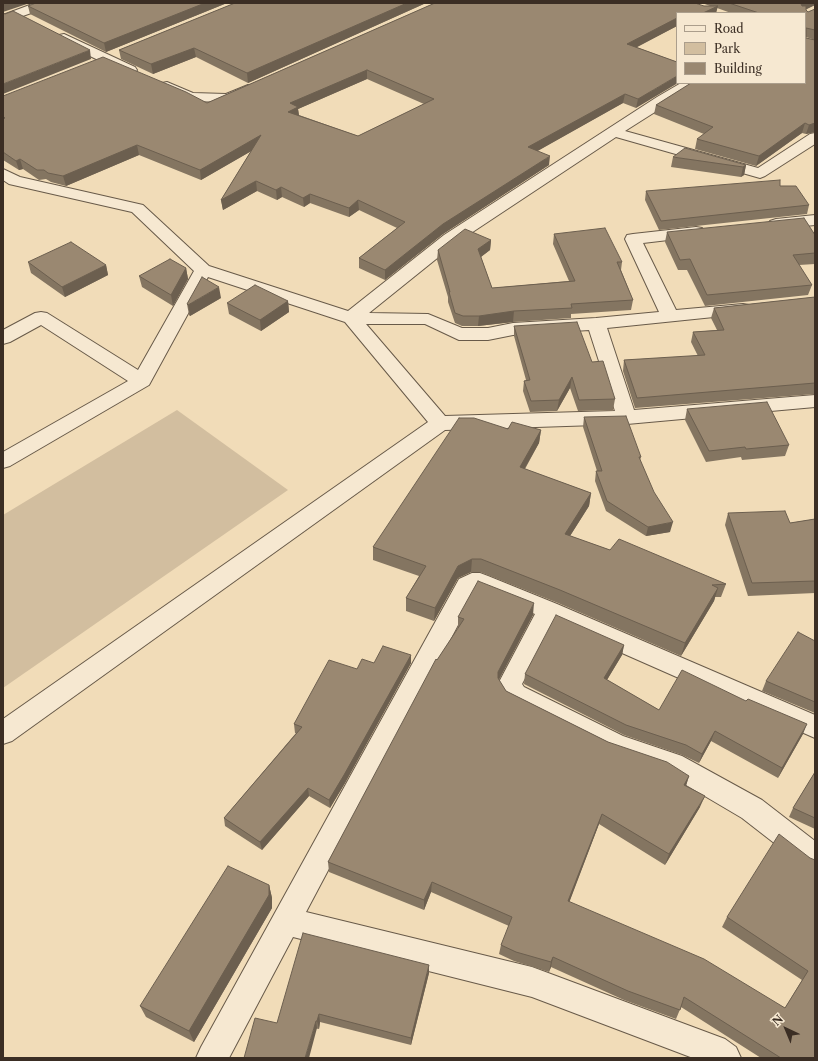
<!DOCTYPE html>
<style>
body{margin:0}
#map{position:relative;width:818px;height:1061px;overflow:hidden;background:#f1dcb8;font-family:"Libre Caslon Text",serif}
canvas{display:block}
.frame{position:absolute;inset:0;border:4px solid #3b2e24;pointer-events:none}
.legend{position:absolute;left:676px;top:12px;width:130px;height:72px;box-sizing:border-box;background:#f6e8d1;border:1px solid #ab9e8c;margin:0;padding:5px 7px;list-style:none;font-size:12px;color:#3b2e24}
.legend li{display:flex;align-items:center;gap:8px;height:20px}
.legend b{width:20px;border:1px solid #ab9e8c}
.north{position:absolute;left:766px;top:1009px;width:40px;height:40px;-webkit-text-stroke:3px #f6e8d1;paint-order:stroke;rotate:316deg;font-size:11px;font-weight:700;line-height:16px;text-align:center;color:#3b2e24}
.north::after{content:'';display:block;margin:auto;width:14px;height:18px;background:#3b2e24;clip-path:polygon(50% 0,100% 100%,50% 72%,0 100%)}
</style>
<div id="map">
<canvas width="818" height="1061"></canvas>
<div class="frame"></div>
<ul class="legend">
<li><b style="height:5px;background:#f6e8d1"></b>Road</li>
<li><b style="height:11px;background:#d2be9f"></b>Park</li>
<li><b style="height:11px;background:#9a8871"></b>Building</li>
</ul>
<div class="north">N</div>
</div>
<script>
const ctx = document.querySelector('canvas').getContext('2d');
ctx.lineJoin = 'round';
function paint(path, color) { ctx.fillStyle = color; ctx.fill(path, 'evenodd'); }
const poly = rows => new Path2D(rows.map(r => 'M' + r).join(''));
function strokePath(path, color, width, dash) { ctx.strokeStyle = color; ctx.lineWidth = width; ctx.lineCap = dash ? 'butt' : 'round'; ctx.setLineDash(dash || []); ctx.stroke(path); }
paint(poly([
 [177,410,288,490,3,688,3,515]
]), '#d2be9f');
const minor = poly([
 [35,3,53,3,51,6,3,23,3,15,35,3],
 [64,34,135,67,137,70,135,73,125,73,59,41,58,38,59,35,64,34],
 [167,82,193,93,226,94,248,85,253,86,255,89,253,92,228,102,190,101,162,89,160,86,162,83,167,82],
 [681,83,698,83,696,86,625,131,758,168,810,134,815,133,815,144,765,176,760,178,616,137,456,243,369,313,428,314,462,328,488,328,513,323,596,318,659,312,625,239,627,235,633,234,696,227,702,228,704,232,702,236,643,243,676,310,743,304,749,305,752,309,749,313,743,314,607,328,634,410,815,395,815,407,627,424,445,430,12,741,3,744,3,719,428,422,345,322,208,277,149,385,10,466,3,468,3,452,128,381,41,325,10,342,3,344,3,330,35,313,41,312,47,313,138,370,194,271,132,212,9,184,3,180,3,169,20,177,143,205,209,266,348,311,444,235,657,97,681,83],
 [366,324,425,324,459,340,488,340,513,335,589,330,615,411,445,416,366,324],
 [815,215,815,225,776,229,770,227,768,224,770,221,776,219,815,215],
 [472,573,480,573,488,576,557,604,815,715,815,738,554,623,522,684,524,687,623,736,682,756,762,800,815,841,815,871,805,867,742,818,664,772,606,752,506,701,498,689,498,684,535,614,476,591,306,912,532,967,725,1039,736,1047,741,1058,693,1058,532,997,293,937,229,1058,196,1058,201,1047,459,579,472,573]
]);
strokePath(minor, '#685a49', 2);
paint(minor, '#f6e8d1');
paint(poly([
 [227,3,106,52,30,14,28,6],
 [235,3,426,3,248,83,196,57,153,74,121,59,119,50],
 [435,3,710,6,702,3,815,3,815,5,806,9,806,10,808,12,815,9,815,40,806,37,806,38,815,40,815,132,806,134,802,133,756,166,695,149,697,139,704,134,654,114,656,105,805,13,731,13,717,8,716,13,677,13,677,26,636,47,677,62,636,108,623,103,537,151,549,165,443,234,385,280,359,268,359,258,397,228,359,210,349,217,310,203,304,207,282,197,277,200,257,191,223,210,221,200,251,151,201,180,139,155,66,186,51,182,46,179,39,180,23,169,19,170,3,160,3,96,207,103],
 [367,79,424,104,358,136,299,115,298,109],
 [673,157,746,165,744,175,741,177,671,167],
 [780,186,809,205,807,214,659,230,645,200,646,191],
 [667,232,815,235,815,264,799,265,812,285,808,295,705,306,687,270,678,270,665,242],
 [554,234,622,262,621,270,633,300,631,310,571,314,571,318,513,322,478,326,462,326,455,323,448,302,448,297,437,260,438,250,491,240,490,250,481,257,492,288,569,281,553,244],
 [28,262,106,265,108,275,65,297,31,273],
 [186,268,188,279,173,306,142,287,139,276],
 [815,297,815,394,635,408,623,371,624,360,698,356,691,342,693,332,717,330,711,318,714,308],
 [221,298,190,316,189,315,187,304],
 [288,301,289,312,261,331,229,314,227,303],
 [514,326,592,362,615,399,613,410,578,411,570,388,557,411,530,412,523,391,524,381,526,380,514,336],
 [687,409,789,445,785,456,742,460,741,457,706,462,685,420],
 [584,417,641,457,640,460,670,532,646,536,606,511,595,481,596,471,597,471,583,427],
 [508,429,541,430,539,443,525,469,591,493,589,506,570,536,610,550,726,584,721,597,715,597,714,601,681,656,558,603,480,572,471,572,458,578,434,621,406,611,406,598,419,576,373,560,373,547],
 [728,513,790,523,815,519,815,593,748,596,725,525],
 [533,615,499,680,506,691,608,742,689,776,686,785,700,807,665,865,599,824,569,902,785,1008,802,980,722,927,727,917,810,858,815,1058,761,1058,681,1007,676,1019,624,1000,551,967,549,972,514,961,499,954,501,945,509,926,431,892,424,910,329,872,328,862,437,660,458,629,458,617],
 [815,641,815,713,762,691,766,681],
 [624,645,622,655,607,680,659,710,803,734,778,778,711,741,699,763,682,755,624,735,524,684,525,674],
 [411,655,411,663,345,783,330,808,309,796,262,850,225,826,224,818,296,733,295,733,294,724,357,669,374,663],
 [815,772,815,829,789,817,793,808],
 [269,885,272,898,272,908,194,1042,146,1017,140,1006],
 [429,973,411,1045,320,1022,319,1029,277,1023]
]), '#847561');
paint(poly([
 [3,3,30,3,3,12],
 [205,3,227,3,106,52,104,43],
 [407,3,426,3,248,83,247,73],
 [803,3,815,3,815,5,799,13,801,4],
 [718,6,716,13,703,13],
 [677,18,677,26,626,53,627,44],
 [194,48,196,57,153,74,151,64],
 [90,50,91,59,3,94,3,84],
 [367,70,367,79,298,109,299,116,288,112,290,103],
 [677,76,677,83,678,83,636,108,638,99],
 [625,94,623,103,527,157,528,147],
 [805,123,802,133,756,166,759,156],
 [815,123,815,132,806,134,809,125],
 [261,135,262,145,201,180,200,170],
 [137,145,139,155,66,186,63,176],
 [550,156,549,165,443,234,385,280,385,270,443,224],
 [20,159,23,169,19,170,16,161],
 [746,165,744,175,741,177,743,167],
 [256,181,257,191,223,210,221,200],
 [281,187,282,197,277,200,276,190],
 [310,194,310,203,304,207,303,198],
 [358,200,359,210,349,217,349,208],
 [491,240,490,250,478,259,478,249],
 [106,265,108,275,65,297,62,287],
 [186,268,188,279,173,306,171,295],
 [219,287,221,298,190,316,188,305],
 [288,301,289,312,261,331,260,320],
 [514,311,513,322,478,326,479,316],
 [572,377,570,388,557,411,559,400],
 [541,430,539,443,518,480,520,467],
 [591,493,589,506,563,547,565,534],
 [673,522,670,532,646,536,648,527],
 [472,559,471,572,458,578,434,621,435,608,458,566],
 [718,588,714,601,681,656,685,643],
 [534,603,533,615,497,683,498,672],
 [624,645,622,655,602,688,604,678],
 [411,655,411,663,345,783,330,808,329,800],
 [807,724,803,734,778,778,782,768],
 [715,731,711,741,699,763,702,754],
 [689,776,686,786,684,785],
 [308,788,309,796,262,850,260,842],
 [705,796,700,807,665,865,669,854],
 [602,814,599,824,566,911,568,901],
 [432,882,431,892,424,910,424,900],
 [269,885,272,898,272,908,194,1042,189,1031],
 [553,957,551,967,549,972,551,962],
 [429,965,429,973,411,1045,411,1038],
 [319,1014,320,1022,319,1029,317,1021],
 [316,1021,317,1028,309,1058,305,1058]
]), '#6c5f4f');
const building = poly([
 [36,3,205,3,104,43,28,6,36,3],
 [235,3,407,3,247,73,194,48,151,64,119,50,235,3],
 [435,3,695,3,704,6,718,6,703,13,677,13,677,18,627,44,677,62,677,76,638,99,625,94,528,147,550,156,443,224,385,270,359,258,405,222,358,200,349,208,310,194,303,198,281,187,276,190,256,181,221,200,261,135,200,170,137,145,63,176,48,173,44,170,37,170,20,159,16,161,3,152,3,119,5,118,3,116,3,96,103,57,186,92,207,103,435,3],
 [367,70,434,99,358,136,288,112,298,107,290,103,367,70],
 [729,3,803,3,801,4,802,6,806,6,806,10,808,12,815,9,815,30,806,28,806,38,815,40,815,123,809,125,805,123,759,156,697,139,713,127,656,105,691,83,805,83,805,13,759,13,729,3],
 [13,11,90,50,3,84,3,13,5,14,13,11],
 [685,148,746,165,743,167,673,157,685,148],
 [780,180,780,186,796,186,809,205,661,221,646,191,780,180],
 [804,218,815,235,815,253,793,255,812,285,707,295,690,259,680,260,667,232,804,218],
 [605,228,622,262,617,262,633,300,571,304,572,308,514,311,479,316,463,316,455,313,449,292,450,292,438,250,465,229,491,240,478,249,492,288,575,281,554,234,605,228],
 [71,242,106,265,62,287,28,262,71,242],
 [170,259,186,268,171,295,139,276,170,259],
 [202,277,219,287,188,305,187,304,202,277],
 [255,285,288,301,260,320,227,303,255,285],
 [815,297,815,383,637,398,624,360,705,355,693,332,724,330,714,308,815,297],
 [577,322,592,362,603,361,615,399,579,400,572,377,559,400,531,401,524,381,530,380,514,326,577,322],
 [767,402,789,445,746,449,745,447,709,451,687,409,767,402],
 [626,416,641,457,639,457,654,492,673,522,648,527,607,501,596,471,602,471,584,417,626,416],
 [459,418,474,418,508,429,512,422,541,430,520,467,591,493,565,534,610,550,619,539,726,584,712,585,718,588,685,643,560,590,481,559,472,559,458,566,435,608,406,598,426,566,373,547,459,418],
 [785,511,790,523,815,519,815,581,752,583,728,513,785,511],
 [478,581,534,603,498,672,498,678,506,691,608,742,667,762,689,776,684,785,705,796,669,854,602,814,568,901,704,959,785,1008,808,971,727,917,779,834,810,858,815,860,815,1058,781,1058,684,997,680,1010,628,991,553,957,551,962,516,952,501,945,512,917,432,882,424,900,328,862,436,659,437,660,464,619,458,617,478,581],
 [556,615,624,645,604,678,659,710,682,670,746,701,748,699,807,724,782,768,715,731,702,754,686,745,626,725,525,674,556,615],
 [798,632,815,641,815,702,766,681,798,632],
 [383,646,411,655,344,775,329,800,308,788,260,842,224,818,302,727,294,724,329,660,357,669,362,659,374,663,383,646],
 [815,772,815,818,793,808,815,772],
 [228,866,269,885,269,895,189,1031,140,1006,228,866],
 [303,933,429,965,411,1038,319,1014,317,1021,316,1021,305,1058,244,1058,255,1018,277,1023,303,933]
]);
paint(building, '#9a8871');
strokePath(building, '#6c5f4f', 1);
</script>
